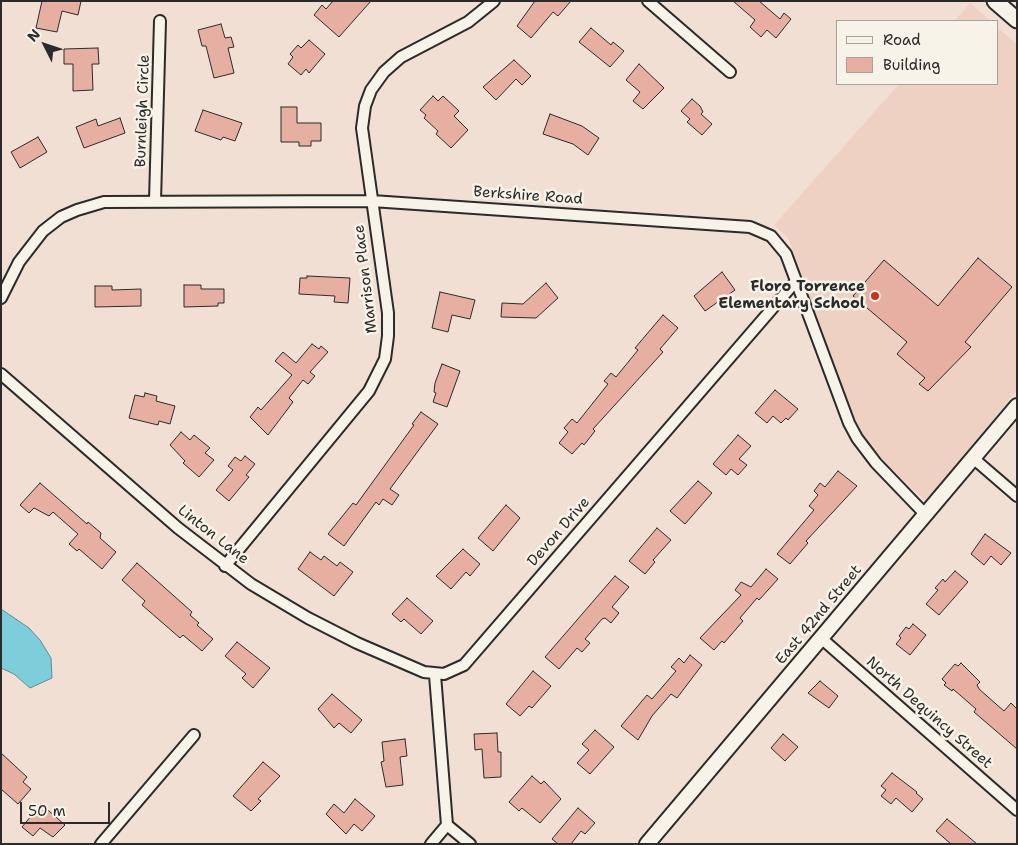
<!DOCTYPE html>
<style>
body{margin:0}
#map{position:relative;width:1018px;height:845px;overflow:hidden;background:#f2dfd3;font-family:"Shantell Sans",sans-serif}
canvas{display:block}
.frame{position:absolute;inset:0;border:2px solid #2b2b2b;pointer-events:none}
.legend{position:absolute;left:836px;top:20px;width:162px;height:65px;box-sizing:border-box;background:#f7f3e8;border:1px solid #a5a39c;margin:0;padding:6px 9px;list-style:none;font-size:15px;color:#2b2b2b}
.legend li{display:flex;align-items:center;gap:10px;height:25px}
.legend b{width:25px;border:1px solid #a5a39c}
.north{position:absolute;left:20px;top:20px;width:50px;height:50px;-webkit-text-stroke:4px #f7f3e8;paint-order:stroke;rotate:311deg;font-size:14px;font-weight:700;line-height:20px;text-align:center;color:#2b2b2b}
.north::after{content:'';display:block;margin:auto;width:18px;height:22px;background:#2b2b2b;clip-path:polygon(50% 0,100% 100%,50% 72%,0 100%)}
.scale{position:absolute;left:20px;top:802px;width:90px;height:22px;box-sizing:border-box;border:2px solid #2b2b2b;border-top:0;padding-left:6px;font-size:15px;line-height:18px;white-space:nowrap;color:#2b2b2b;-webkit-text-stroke:4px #f7f3e8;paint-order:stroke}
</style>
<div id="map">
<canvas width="1018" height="845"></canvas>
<div class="frame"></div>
<ul class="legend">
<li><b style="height:6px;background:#f7f3e8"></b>Road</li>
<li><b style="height:14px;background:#e7afa1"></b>Building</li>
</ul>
<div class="north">N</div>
<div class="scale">50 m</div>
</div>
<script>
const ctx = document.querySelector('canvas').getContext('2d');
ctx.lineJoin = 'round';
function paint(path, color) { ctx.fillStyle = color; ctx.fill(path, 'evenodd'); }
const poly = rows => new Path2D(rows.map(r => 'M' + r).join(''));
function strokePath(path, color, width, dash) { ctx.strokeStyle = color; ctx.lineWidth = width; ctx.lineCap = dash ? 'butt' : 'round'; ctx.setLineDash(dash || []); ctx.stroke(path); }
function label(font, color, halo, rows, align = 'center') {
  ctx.font = font + ' "Shantell Sans",sans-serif'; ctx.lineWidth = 5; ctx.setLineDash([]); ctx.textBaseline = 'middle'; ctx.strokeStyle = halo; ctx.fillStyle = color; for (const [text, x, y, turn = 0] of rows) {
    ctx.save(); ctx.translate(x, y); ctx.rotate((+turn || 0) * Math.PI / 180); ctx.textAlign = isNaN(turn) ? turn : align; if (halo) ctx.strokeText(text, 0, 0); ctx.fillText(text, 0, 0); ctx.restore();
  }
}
paint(poly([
 [970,3,991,21,954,21],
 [997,27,1017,44,1017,390,926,502,888,465,865,439,850,407,788,238,774,225,899,84,997,84]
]), '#efd1c4');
const water = poly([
 [1,609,29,628,40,640,51,658,52,678,30,688,14,674,1,668,1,609]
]);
paint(water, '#7ecddb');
strokePath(water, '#5d8c95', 1);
const building = poly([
 [42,1,81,1,78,15,62,11,57,32,36,28,42,1],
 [333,1,371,1,339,37,314,15,322,5,326,9,333,1],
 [535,1,571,1,558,16,553,12,531,38,517,26,535,1],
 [733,1,759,1,780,19,784,13,791,19,776,38,767,30,761,37,750,27,755,20,733,1],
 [221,24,225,38,231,37,234,47,228,48,234,73,214,78,206,46,202,46,198,30,221,24],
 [591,28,611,45,613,42,624,51,610,67,579,42,591,28],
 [309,40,325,54,309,73,306,69,301,75,288,64,293,57,290,54,298,45,301,48,309,40],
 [98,48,99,64,92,64,93,90,73,91,73,64,64,64,64,49,98,48],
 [514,60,531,76,522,85,516,79,496,100,483,87,514,60],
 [639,64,664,88,643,109,633,101,640,92,626,80,639,64],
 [433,96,438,101,443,96,459,111,454,116,468,130,451,148,436,134,438,131,424,118,426,115,420,110,433,96],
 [692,99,700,106,703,112,701,114,712,124,702,135,687,122,690,119,681,111,692,99],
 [281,107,297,107,297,123,321,123,321,141,311,141,311,146,299,146,299,142,281,142,281,107],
 [203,110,242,123,235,141,223,137,221,140,195,131,203,110],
 [550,114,582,126,599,138,588,155,573,144,543,134,550,114],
 [120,118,125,133,84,148,76,127,96,119,98,126,120,118],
 [38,137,47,152,20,168,11,152,38,137],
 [978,258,1012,287,965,342,971,347,928,391,919,384,925,378,897,354,907,342,853,296,884,260,938,306,978,258],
 [722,272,735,290,705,311,694,296,722,272],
 [307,276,350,278,348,303,334,302,335,296,299,294,300,278,307,278,307,276],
 [546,283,558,298,536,318,501,317,502,303,523,304,546,283],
 [184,285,201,285,201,289,224,289,224,303,218,303,218,306,184,307,184,285],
 [95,286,112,286,112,290,141,289,141,306,95,307,95,286],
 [440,292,475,300,470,319,452,315,448,332,432,328,440,292],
 [663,315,678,328,660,349,663,352,593,429,595,431,584,445,582,443,572,454,559,443,568,432,564,428,572,419,577,423,608,384,604,381,611,373,616,377,638,350,635,348,663,315],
 [312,344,319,349,321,346,328,352,310,372,315,376,308,384,303,380,289,398,293,402,268,435,250,417,258,407,261,410,292,375,275,361,283,352,296,363,312,344],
 [442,364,460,371,447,407,433,402,436,393,434,392,435,383,442,364],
 [775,390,798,409,788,420,786,418,781,423,773,416,767,423,755,413,775,390],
 [145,393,157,396,156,401,175,406,170,424,159,421,158,425,129,418,135,395,144,397,145,393],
 [421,412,438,424,390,489,399,495,392,505,383,499,379,505,376,502,344,546,328,534,353,503,356,505,414,425,412,424,421,412],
 [181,432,190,440,194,435,210,448,205,453,214,460,199,477,183,463,185,461,170,445,181,432],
 [738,435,751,446,739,459,747,465,738,475,731,469,726,475,713,464,738,435],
 [245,456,255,464,246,475,249,477,229,501,216,490,233,470,228,466,235,457,241,461,245,456],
 [838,471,857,486,806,541,808,543,790,564,777,554,814,510,809,506,818,495,814,491,820,483,825,487,838,471],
 [698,481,712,493,685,524,670,511,698,481],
 [40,483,87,524,88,522,101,533,100,538,116,552,102,569,79,549,77,551,69,544,78,534,53,512,49,516,34,508,29,513,20,505,40,483],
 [506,505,520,518,493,551,478,538,506,505],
 [657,528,671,540,653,560,655,562,645,574,629,561,657,528],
 [985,534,1011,553,1001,565,991,556,984,565,971,554,985,534],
 [463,549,480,564,470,576,466,572,451,589,436,576,463,549],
 [310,552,321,560,324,556,337,566,340,562,353,572,334,596,298,569,310,552],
 [137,563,192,612,190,615,199,623,197,625,213,639,202,651,183,635,180,638,142,605,145,601,122,580,137,563],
 [766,569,778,579,759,600,757,598,740,618,743,621,724,643,722,641,714,650,700,638,741,595,735,590,741,582,751,587,766,569],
 [955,571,968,582,939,615,926,604,938,590,935,588,943,579,945,582,955,571],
 [615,576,629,587,612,607,619,613,611,623,605,618,602,619,585,639,590,643,582,652,577,648,559,669,545,657,615,576],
 [407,598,433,621,421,634,404,619,401,622,392,614,407,598],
 [913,624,926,635,910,655,896,644,901,638,899,636,906,627,909,629,913,624],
 [237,642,270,668,253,688,242,678,246,674,225,656,237,642],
 [690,655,702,665,677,698,671,694,652,716,638,740,621,726,647,695,652,699,676,671,671,667,679,658,684,663,690,655],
 [961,663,980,682,977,685,979,689,1004,711,1011,703,1017,709,1017,749,974,712,976,709,953,689,952,691,944,685,946,683,942,679,955,664,958,666,961,663],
 [533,671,551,686,532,708,529,706,520,716,506,704,533,671],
 [820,681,838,696,829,708,808,693,820,681],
 [332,694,362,720,351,733,339,723,334,728,318,709,332,694],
 [595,730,614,747,590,774,577,763,589,750,582,744,595,730],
 [497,733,498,752,501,752,501,777,484,778,482,749,475,750,474,734,497,733],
 [783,734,798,747,785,761,771,748,783,734],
 [405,739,407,756,400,757,403,785,386,787,381,762,384,761,382,742,405,739],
 [1,753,27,777,23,782,31,789,18,804,1,789,1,753],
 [263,762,280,776,258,799,261,801,251,811,233,796,263,762],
 [892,773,917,792,916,793,923,799,912,812,896,798,891,804,881,796,886,790,881,786,892,773],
 [532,776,541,784,544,781,561,799,540,823,522,808,519,811,509,802,532,776],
 [355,799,375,816,362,831,354,824,346,834,326,814,334,804,344,813,355,799],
 [41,804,65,825,53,837,40,828,33,836,22,827,41,804],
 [578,808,595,823,585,834,581,831,571,844,558,844,552,839,578,808],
 [947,819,964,833,977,844,951,844,936,831,947,819]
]);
paint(building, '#e7afa1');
strokePath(building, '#2b2b2b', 1);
const street = poly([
 [648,1,730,72],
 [155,201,160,21],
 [1,298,19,262,43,231,61,217,77,210,104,202,372,201,750,227,771,236,786,254,849,423,857,438,876,463,925,514],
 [1,374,178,528,251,584,308,618,357,643,424,672,444,674,464,665,796,281],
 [973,458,1017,496],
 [225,566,369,391,385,359,388,336,388,313,362,128,365,106,371,90,384,72,401,57,468,22,494,1],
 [821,638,1017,810],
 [435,675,447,825],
 [447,825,470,844],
 [101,844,194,735],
 [431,844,447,825]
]);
const secondary = poly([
 [647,844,1017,406]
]);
const primary = poly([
 [995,1,1017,20]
]);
strokePath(street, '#2b2b2b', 14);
strokePath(secondary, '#2b2b2b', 18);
strokePath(primary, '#2b2b2b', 19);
strokePath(street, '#f7f3e8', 10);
strokePath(secondary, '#f7f3e8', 14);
strokePath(primary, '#f7f3e8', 15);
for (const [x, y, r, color] of [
 [875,296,5,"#c8321e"]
]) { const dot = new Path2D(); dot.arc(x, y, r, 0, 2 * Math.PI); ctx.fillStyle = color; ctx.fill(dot); strokePath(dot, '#f7f3e8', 2); }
label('15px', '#2b2b2b', '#f7f3e8', [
 ["Burnleigh Circle",143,111,-88],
 ["Berkshire Road",528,196,4],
 ["Marrison Place",366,279,-97],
 ["Devon Drive",559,532,-49],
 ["Linton Lane",213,535,38],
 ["East 42nd Street",819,615,-50],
 ["North Dequincy Street",929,713,41]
]);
label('bold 15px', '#2b2b2b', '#f7f3e8', [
 ["Floro Torrence",865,287],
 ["Elementary School",865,304]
], 'right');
</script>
